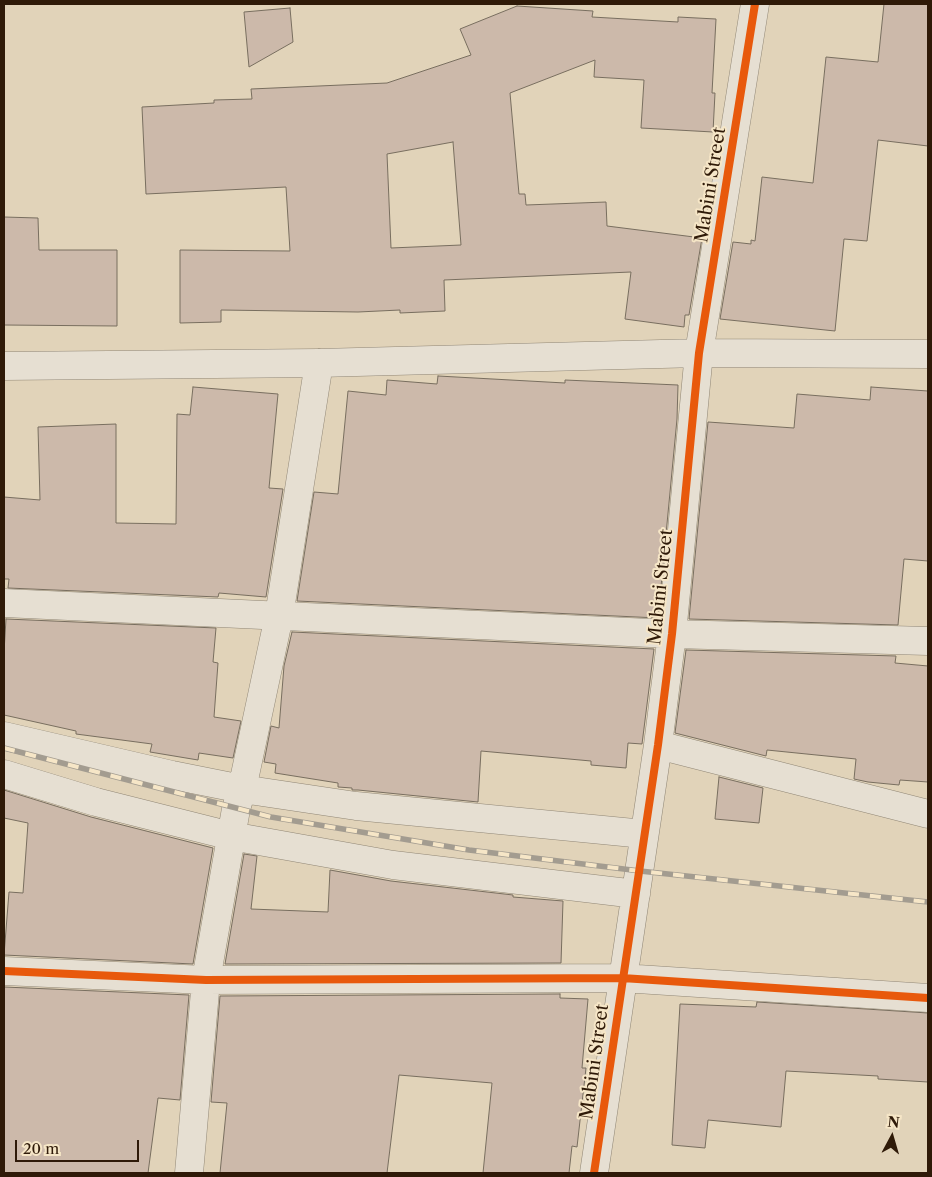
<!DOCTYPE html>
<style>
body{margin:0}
#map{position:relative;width:932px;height:1177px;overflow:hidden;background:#e1d3b9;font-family:"Libre Caslon Text",serif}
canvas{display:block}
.frame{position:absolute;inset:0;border:5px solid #2f1a08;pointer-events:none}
.north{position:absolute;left:867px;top:1112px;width:50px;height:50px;-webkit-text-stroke:4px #f6e6c7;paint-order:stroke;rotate:6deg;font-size:14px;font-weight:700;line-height:20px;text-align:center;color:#2f1a08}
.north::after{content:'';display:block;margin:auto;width:18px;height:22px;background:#2f1a08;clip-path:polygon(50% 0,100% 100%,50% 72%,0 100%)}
.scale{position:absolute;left:15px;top:1140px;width:124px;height:22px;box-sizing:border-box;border:2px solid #2f1a08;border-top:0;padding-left:6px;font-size:15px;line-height:18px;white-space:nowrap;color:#2f1a08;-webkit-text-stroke:4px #f6e6c7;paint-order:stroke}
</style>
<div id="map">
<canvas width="932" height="1177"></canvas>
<div class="frame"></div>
<div class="north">N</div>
<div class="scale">20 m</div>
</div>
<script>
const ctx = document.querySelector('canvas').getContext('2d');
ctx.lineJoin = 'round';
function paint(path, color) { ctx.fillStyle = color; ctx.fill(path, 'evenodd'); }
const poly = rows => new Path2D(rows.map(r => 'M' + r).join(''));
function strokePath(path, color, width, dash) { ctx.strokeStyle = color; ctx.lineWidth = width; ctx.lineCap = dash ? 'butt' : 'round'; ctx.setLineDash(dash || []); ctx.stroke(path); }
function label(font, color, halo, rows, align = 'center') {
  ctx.font = font + ' "Libre Caslon Text",serif'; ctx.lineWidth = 4; ctx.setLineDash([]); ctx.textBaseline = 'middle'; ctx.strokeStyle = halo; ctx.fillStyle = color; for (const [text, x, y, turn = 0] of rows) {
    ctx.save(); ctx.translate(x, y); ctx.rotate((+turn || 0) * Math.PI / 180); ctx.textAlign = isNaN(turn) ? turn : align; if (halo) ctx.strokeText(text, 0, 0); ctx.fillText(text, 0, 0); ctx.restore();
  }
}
const building = poly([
 [884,4,928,4,928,146,878,140,867,241,844,239,835,331,720,319,733,242,751,244,751,240,755,241,762,177,813,183,826,57,878,62,884,4],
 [517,6,593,11,592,17,678,22,678,17,716,19,712,93,715,93,713,132,641,128,644,80,594,77,595,60,510,93,519,194,525,194,526,205,606,202,607,226,702,238,689,315,685,315,684,327,625,319,631,272,444,280,445,311,400,313,400,310,358,312,221,310,221,322,180,323,180,250,290,251,286,187,146,194,142,107,214,103,214,100,252,99,251,89,387,83,471,55,460,29,517,6],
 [453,142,461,245,391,248,387,154,453,142],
 [290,8,293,42,249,67,244,12,290,8],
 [4,217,38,218,39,250,117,250,117,326,4,325,4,217],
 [438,376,565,383,565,380,678,385,677,419,658,618,297,601,314,492,338,494,348,391,386,395,387,380,437,384,438,376],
 [193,387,278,394,269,488,283,489,266,597,219,593,218,597,8,588,9,579,4,579,4,497,40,500,38,427,116,424,116,523,176,524,177,414,190,415,193,387],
 [871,387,928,391,928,561,904,559,898,625,689,619,708,422,794,428,797,394,870,400,871,387],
 [6,619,216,628,213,662,218,663,214,717,241,721,233,758,199,753,198,760,150,752,152,744,76,734,76,731,4,715,4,652,6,619],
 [292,632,654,649,642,744,628,743,626,768,591,765,591,761,481,751,478,802,358,790,352,790,352,788,338,787,338,783,275,773,276,764,264,762,271,726,279,728,284,666,292,632],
 [686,650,896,656,895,663,928,666,928,782,900,780,899,785,868,782,854,779,856,759,767,750,766,756,675,733,686,650],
 [719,777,763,788,759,823,715,819,719,777],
 [4,790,91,817,213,848,193,964,4,955,9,892,23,893,28,823,4,818,4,790],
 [244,854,257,856,251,909,328,912,330,870,391,881,513,895,513,897,563,901,561,963,225,964,244,854],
 [4,987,189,995,180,1100,158,1098,148,1173,4,1173,4,987],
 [560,994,560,998,588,999,582,1068,586,1068,577,1147,572,1146,569,1173,483,1173,492,1083,399,1075,387,1173,220,1173,227,1103,211,1102,220,996,560,994],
 [757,1002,928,1013,928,1082,878,1079,878,1076,786,1071,781,1127,708,1120,705,1148,672,1145,680,1004,756,1007,757,1002]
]);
paint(building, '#ccb9aa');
strokePath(building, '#786e5f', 1);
const minor = poly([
 [4,366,319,363,699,353,928,354],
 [4,603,672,634,928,641],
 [4,736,172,775,242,789,356,806,644,834],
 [658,745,928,814],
 [4,774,96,802,231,836,393,865,636,894],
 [4,971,206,980,622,978,928,998],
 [189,1173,206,980,236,809,242,789,279,616,319,363],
 [594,1173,658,745,672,634,699,353,755,4]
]);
strokePath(minor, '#918776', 29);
strokePath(minor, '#e6dfd2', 28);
const rail = poly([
 [4,748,271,817,469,850,640,871,928,902]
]);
strokePath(rail, '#a39c90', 5.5);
strokePath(rail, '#f6e6c7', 4, [11]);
strokePath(poly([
 [4,971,206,980,622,978,928,998],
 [594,1173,658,745,672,634,699,353,755,4]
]), '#e8590c', 8);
label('18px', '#2f1a08', '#f6e6c7', [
 ["Mabini Street",711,185,-81],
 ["Mabini Street",661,587,-84],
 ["Mabini Street",595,1062,-82]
]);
</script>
